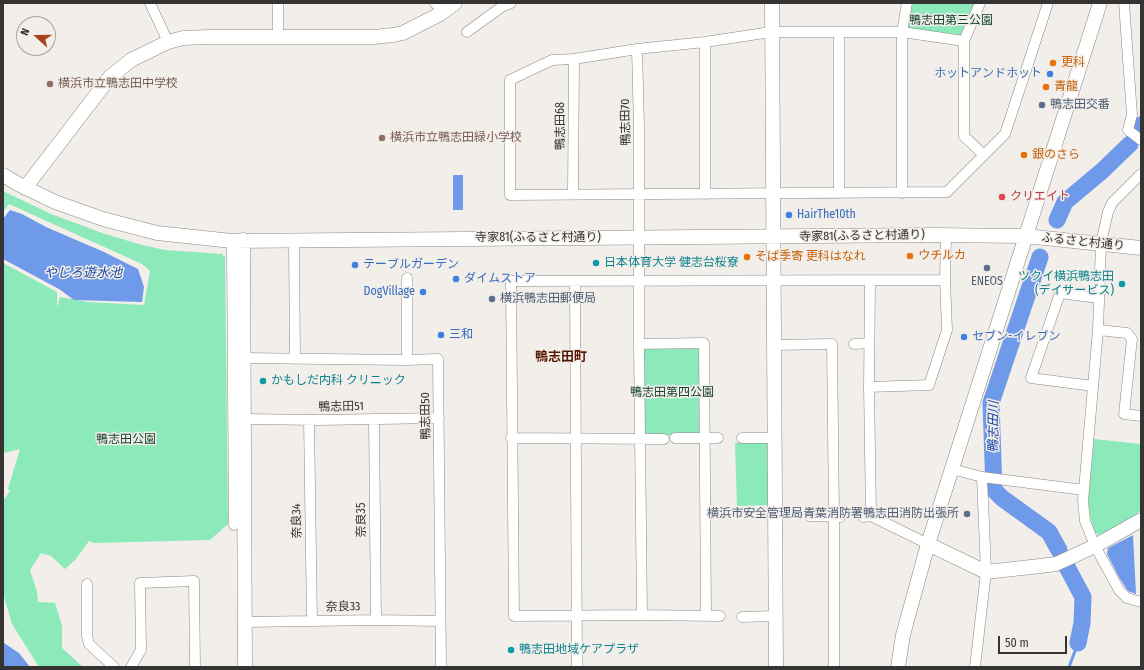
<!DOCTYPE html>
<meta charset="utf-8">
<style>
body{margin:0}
#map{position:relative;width:1144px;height:670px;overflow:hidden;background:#f2eee9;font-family:"Fira Sans Condensed",sans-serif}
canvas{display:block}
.frame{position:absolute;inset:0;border:4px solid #353432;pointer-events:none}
.north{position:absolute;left:16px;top:16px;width:40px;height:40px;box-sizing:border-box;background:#f2eee9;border:1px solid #a6a4a0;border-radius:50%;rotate:291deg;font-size:11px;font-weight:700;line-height:16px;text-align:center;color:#353432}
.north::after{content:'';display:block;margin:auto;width:14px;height:18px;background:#a9421c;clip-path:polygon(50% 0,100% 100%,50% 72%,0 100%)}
.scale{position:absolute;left:998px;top:636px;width:69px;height:18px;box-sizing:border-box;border:2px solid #353432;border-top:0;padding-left:5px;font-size:12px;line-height:14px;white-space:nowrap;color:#353432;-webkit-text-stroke:3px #f2eee9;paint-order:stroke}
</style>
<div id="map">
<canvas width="1144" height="670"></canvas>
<div class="frame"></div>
<div class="north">N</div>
<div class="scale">50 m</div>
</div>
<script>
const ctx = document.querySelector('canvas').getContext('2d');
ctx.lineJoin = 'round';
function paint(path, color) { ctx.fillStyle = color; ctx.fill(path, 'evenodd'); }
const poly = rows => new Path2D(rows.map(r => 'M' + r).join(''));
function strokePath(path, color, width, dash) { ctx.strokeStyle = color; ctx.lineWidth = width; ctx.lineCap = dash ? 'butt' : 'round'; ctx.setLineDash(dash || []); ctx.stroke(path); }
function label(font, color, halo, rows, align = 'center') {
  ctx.font = font + ' "Fira Sans Condensed","Noto Sans JP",sans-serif'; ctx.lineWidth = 3; ctx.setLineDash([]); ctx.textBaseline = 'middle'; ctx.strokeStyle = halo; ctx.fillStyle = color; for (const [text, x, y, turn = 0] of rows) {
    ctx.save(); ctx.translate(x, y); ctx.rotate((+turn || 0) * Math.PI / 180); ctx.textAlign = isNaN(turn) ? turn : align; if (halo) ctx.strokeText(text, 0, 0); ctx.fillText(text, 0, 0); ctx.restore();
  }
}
paint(poly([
 [911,3,980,3,964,41,906,33],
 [3,191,51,214,105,234,142,245,165,250,223,254,223,256,225,256,228,524,210,540,94,543,89,541,76,559,65,569,51,556,41,553,30,570,37,592,38,602,55,603,62,626,62,648,83,667,39,667,12,624,3,593,3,501,10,491,8,489,20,449,4,453,3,452,3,263,57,292,57,308,60,297,87,302,144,305,150,271,142,264,9,204,3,212],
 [696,346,700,351,701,432,697,435,647,435,644,432,642,355,646,348],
 [1094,439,1141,444,1141,510,1128,521,1110,529,1101,535,1095,533,1090,516,1088,502],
 [767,442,769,505,737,506,735,443]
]), '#8ce9ba');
paint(poly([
 [453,175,463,175,463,210,453,210],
 [10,210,22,214,46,227,104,252,138,269,144,287,142,302,74,300,59,289,3,259,3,219],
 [1133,535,1136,594,1128,591,1120,579,1107,554,1108,548],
 [3,641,4,643,19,653,30,667,3,667]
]), '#6f9aea');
strokePath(poly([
 [1069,667,1078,643]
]), '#6f9aea', 3);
strokePath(poly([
 [1138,129,1141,125],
 [1057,220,1065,202,1102,171,1130,144],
 [1040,257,991,403,994,490,1002,498,1049,532,1059,550],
 [1067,567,1083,597,1082,623,1078,643]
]), '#6f9aea', 17);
const street = poly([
 [150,3,168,42],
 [278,3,278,37],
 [435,3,443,12],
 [980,3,964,41,964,136,984,155],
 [1124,3,1132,115,1128,130,1141,140],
 [467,32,503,6,511,3],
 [964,41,902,32,771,32,705,42,637,49,574,59,552,60,510,80,510,195,947,192,1005,134,1048,3],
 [637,49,639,127,639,344,642,615],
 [1141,174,1112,203,1108,212,1101,243,1098,330,1083,501,1085,521,1095,546,1119,590,1127,598,1141,602],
 [839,193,839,32],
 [902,193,902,32,907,3],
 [573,194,574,59],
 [705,194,705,42],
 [294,240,295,359],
 [232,249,234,525],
 [945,280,946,236],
 [870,281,869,387,871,516],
 [575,282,577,667],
 [1098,330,1127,333,1132,339,1124,414,1141,416],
 [639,344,704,343,706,616],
 [854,344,869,343],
 [774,345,832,344,834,516,834,667],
 [243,358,407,360,438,359,441,667],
 [407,360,407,278],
 [1093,386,1031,378,1060,293,1098,298],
 [244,419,319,420,439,418],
 [374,419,376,620],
 [309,420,312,621],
 [511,438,664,439],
 [675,438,718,438],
 [742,438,774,438],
 [952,469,982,477,1084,490],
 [810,516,840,517],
 [863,517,871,516,928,544],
 [87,584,87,636,89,644,114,667],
 [720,616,642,615,514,616,511,281,945,280,947,330,929,385,869,387],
 [742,617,776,616],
 [245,622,376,620,440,621],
 [131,667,141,650,140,583,194,581,195,667],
 [975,667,986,572,982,477]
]);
const secondary = poly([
 [772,3,776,667],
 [3,175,18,184,55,202,103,219,157,233,232,241,931,235,1025,236,1141,248],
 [25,188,110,77,131,60,168,42,183,38,209,37,374,37,393,35,403,33,440,14,455,3],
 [243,240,245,667],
 [928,544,986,572,1040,566,1056,564,1095,546,1141,520],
 [898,667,903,635,928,544,1100,3]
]);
strokePath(street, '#8b8783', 11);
strokePath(secondary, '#8b8783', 15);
strokePath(street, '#fff', 10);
strokePath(secondary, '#fff', 14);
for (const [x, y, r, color] of [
 [1053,63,4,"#e8710a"],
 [1050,74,4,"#3f7fe0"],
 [50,84,4,"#8d6e63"],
 [1046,87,4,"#e8710a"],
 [1042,105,4,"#5c6f8a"],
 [382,138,4,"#8d6e63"],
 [1024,155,4,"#e8710a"],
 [1002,197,4,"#e0444e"],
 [789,215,4,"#3f7fe0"],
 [910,256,4,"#e8710a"],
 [747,257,4,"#e8710a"],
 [596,263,4,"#0f9aa8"],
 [355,265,4,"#3f7fe0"],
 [987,268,4,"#5c6f8a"],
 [456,279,4,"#3f7fe0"],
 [1122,284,4,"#0f9aa8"],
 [423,292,4,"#3f7fe0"],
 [492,299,4,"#5c6f8a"],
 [441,335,4,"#3f7fe0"],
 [964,337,4,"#3f7fe0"],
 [263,381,4,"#0f9aa8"],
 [967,514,4,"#5c6f8a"],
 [511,650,4,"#0f9aa8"]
]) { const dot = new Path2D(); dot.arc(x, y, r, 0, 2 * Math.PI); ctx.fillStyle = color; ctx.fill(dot); strokePath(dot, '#f2eee9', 1.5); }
label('12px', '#15442f', '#f2eee9', [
 ["鴨志田第三公園",951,21],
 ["鴨志田第四公園",672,393],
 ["鴨志田公園",126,440]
]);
label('12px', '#c56008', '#f2eee9', [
 ["更科",1061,63],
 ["青龍",1054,87],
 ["銀のさら",1032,155],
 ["ウチルカ",918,256],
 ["そば季寄 更科はなれ",755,257]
], 'left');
label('12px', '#366cbe', '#f2eee9', [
 ["ホットアンドホット",1042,74,"right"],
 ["HairThe10th",797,215],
 ["テーブルガーデン",363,265],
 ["ダイムストア",464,279],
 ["DogVillage",415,292,"right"],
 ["三和",449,335],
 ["セブン-イレブン",972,337]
], 'left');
label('12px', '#785e54', '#f2eee9', [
 ["横浜市立鴨志田中学校",58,84],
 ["横浜市立鴨志田緑小学校",390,138]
], 'left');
label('12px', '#4e5e75', '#f2eee9', [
 ["鴨志田交番",1050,105],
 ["ENEOS",987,282,"center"],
 ["横浜鴨志田郵便局",500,299],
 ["横浜市安全管理局青葉消防署鴨志田消防出張所",959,514,"right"]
], 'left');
label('12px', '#353432', '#f2eee9', [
 ["鴨志田70",626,122,-91],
 ["鴨志田68",561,126,-90],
 ["寺家81(ふるさと村通り)",862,236,-1],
 ["寺家81(ふるさと村通り)",538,238],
 ["ふるさと村通り",1083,242,6],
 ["鴨志田51",341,407,-1],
 ["鴨志田50",426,416,-91],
 ["奈良35",362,520,-90],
 ["奈良34",297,521,-91],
 ["奈良33",343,607,-1]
]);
label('12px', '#be3a42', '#f2eee9', [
 ["クリエイト",1010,197]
], 'left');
label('12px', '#0d838f', '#f2eee9', [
 ["日本体育大学 健志台桜寮",604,263],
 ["ツクイ横浜鴨志田",1114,277,"right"],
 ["(デイサービス)",1114,291,"right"],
 ["かもしだ内科 クリニック",271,381],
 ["鴨志田地域ケアプラザ",519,650]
], 'left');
label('italic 13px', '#1846a2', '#f2eee9', [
 ["やじろ遊水池",83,273],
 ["鴨志田川",994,427,-89]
]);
label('bold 13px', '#581700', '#f2eee9', [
 ["鴨志田町",561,357]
]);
</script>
